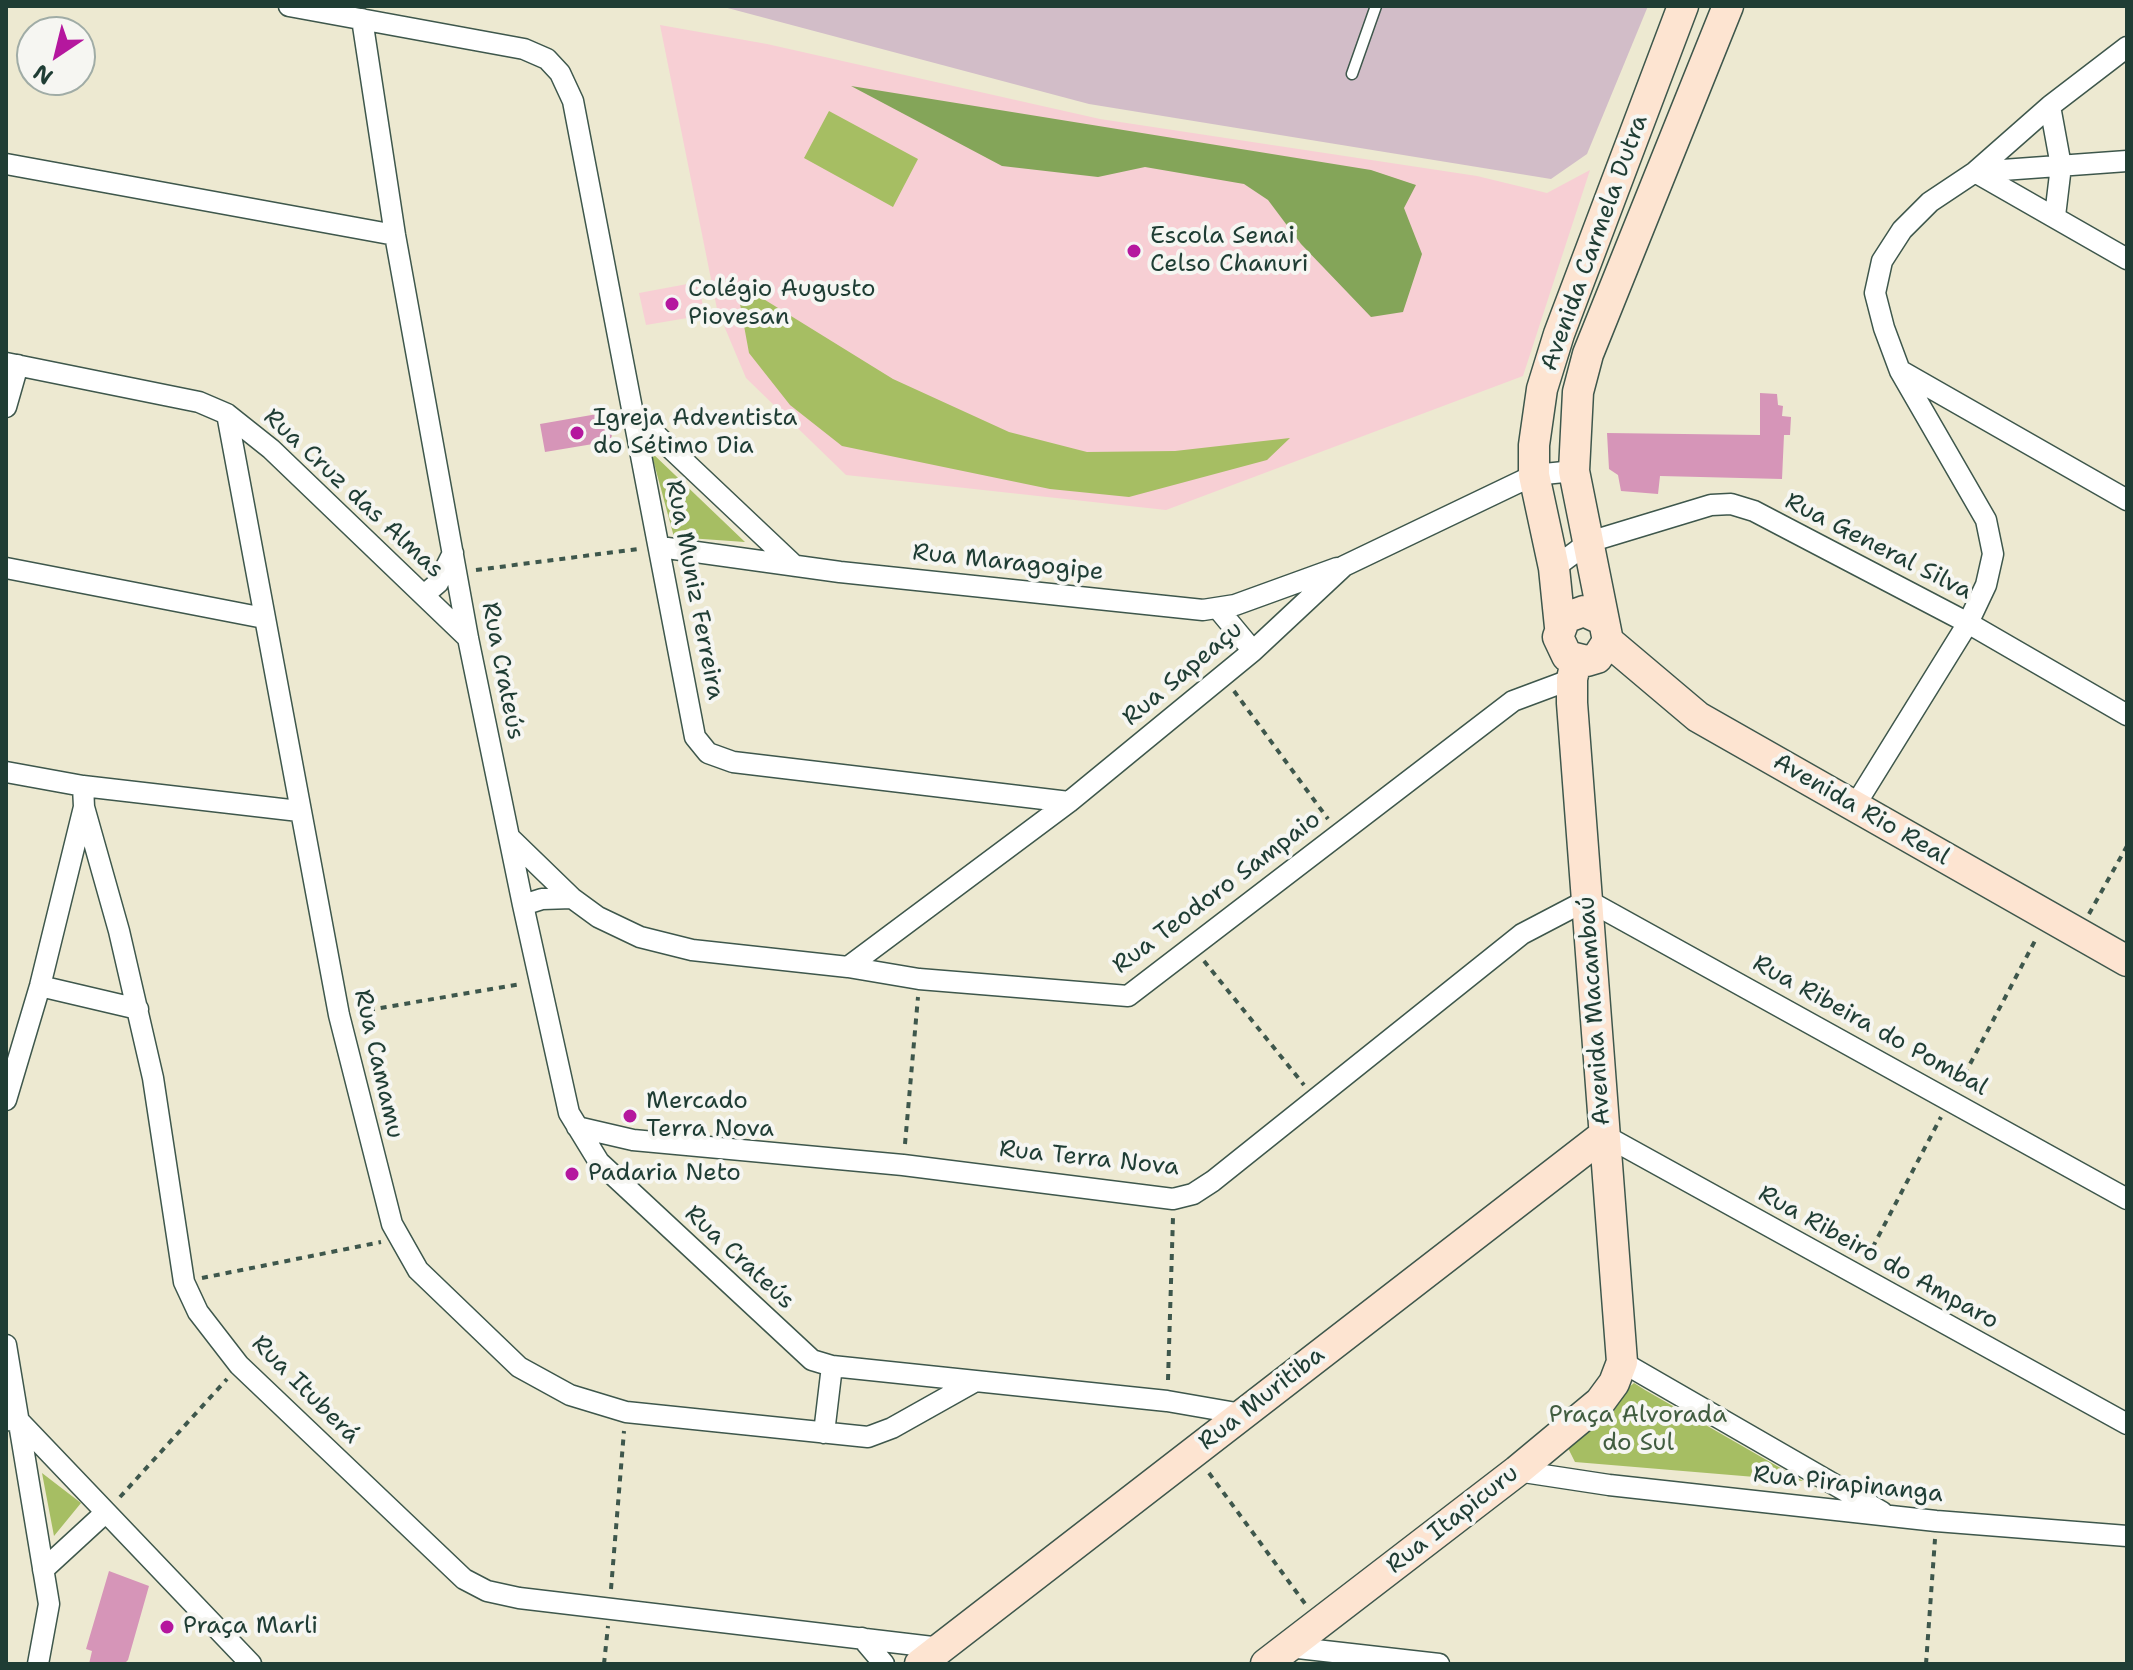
<!DOCTYPE html>
<meta charset="utf-8">
<style>
body{margin:0}
#map{position:relative;width:2133px;height:1670px;overflow:hidden;background:#ede9d1;font-family:"Shantell Sans",sans-serif}
canvas{display:block}
.frame{position:absolute;inset:0;border:8px solid #1f3d34;pointer-events:none}
.north{position:absolute;left:16px;top:16px;width:80px;height:80px;box-sizing:border-box;background:#f6f6f2;border:2px solid #a0aca6;border-radius:50%;rotate:215deg;font-size:22px;font-weight:700;line-height:32px;text-align:center;color:#1f3d34}
.north::after{content:'';display:block;margin:auto;width:28px;height:36px;background:#b5179e;clip-path:polygon(50% 0,100% 100%,50% 72%,0 100%)}
</style>
<div id="map">
<canvas width="2133" height="1670"></canvas>
<div class="frame"></div>
<div class="north">N</div>
</div>
<script>
const ctx = document.querySelector('canvas').getContext('2d');
ctx.lineJoin = 'round';
function paint(path, color) { ctx.fillStyle = color; ctx.fill(path, 'evenodd'); }
const poly = rows => new Path2D(rows.map(r => 'M' + r).join(''));
function strokePath(path, color, width, dash) { ctx.strokeStyle = color; ctx.lineWidth = width; ctx.lineCap = dash ? 'butt' : 'round'; ctx.setLineDash(dash || []); ctx.stroke(path); }
function label(font, color, halo, rows, align = 'center') {
  ctx.font = font + ' "Shantell Sans",sans-serif'; ctx.lineWidth = 8; ctx.setLineDash([]); ctx.textBaseline = 'middle'; ctx.strokeStyle = halo; ctx.fillStyle = color; for (const [text, x, y, turn = 0] of rows) {
    ctx.save(); ctx.translate(x, y); ctx.rotate((+turn || 0) * Math.PI / 180); ctx.textAlign = isNaN(turn) ? turn : align; if (halo) ctx.strokeText(text, 0, 0); ctx.fillText(text, 0, 0); ctx.restore();
  }
}
paint(poly([
 [660,25,767,44,1100,119,1477,176,1547,193,1590,170,1523,376,1166,510,846,475,746,378,717,309],
 [698,282,705,315,646,325,639,293]
]), '#f7cfd4');
paint(poly([
 [720,6,1648,6,1587,154,1551,179,1089,104]
]), '#d2bdc8');
paint(poly([
 [829,111,918,159,893,207,804,158],
 [736,282,893,379,1009,432,1087,452,1175,451,1290,438,1267,460,1129,497,1050,489,842,446,790,405,749,353],
 [651,452,745,542,674,537],
 [1634,1383,1645,1390,1803,1481,1575,1462,1568,1448,1571,1435],
 [42,1473,81,1503,54,1536]
]), '#a6be63');
paint(poly([
 [851,86,1371,170,1416,185,1404,208,1422,254,1403,312,1371,317,1301,244,1268,200,1244,184,1145,167,1098,177,1002,166]
]), '#84a559');
paint(poly([
 [1760,393,1777,394,1778,405,1783,406,1782,416,1791,417,1790,435,1784,435,1782,479,1660,476,1658,494,1621,491,1618,475,1609,469,1607,433,1760,435],
 [603,413,606,423,614,419,611,441,545,452,540,424],
 [109,1571,149,1586,128,1660,124,1664,89,1664,92,1651,86,1649]
]), '#d695b8');
const lane = poly([
 [1352,74,1376,6]
]);
const street = poly([
 [289,6,524,49,547,59,560,73,573,101,695,737,708,753,733,762,1069,802],
 [362,19,395,235,468,638,523,905,569,1113,599,1162,812,1360,832,1366,1167,1401,1242,1414],
 [2050,106,2061,166,2055,216],
 [6,164,395,235],
 [1975,172,2127,259],
 [1975,172,2127,161],
 [6,363,199,402,227,414,271,449,468,638],
 [1901,371,2127,500],
 [6,407,18,365],
 [632,412,795,566],
 [227,414,339,1015,392,1224,418,1270,519,1367,570,1395,626,1412,868,1437,892,1428,974,1382],
 [660,547,840,572,1203,610,1235,605,1337,568],
 [6,568,264,618],
 [1554,568,1589,542,1711,505,1731,504,1754,511,1968,623,2127,715],
 [424,595,438,583,453,553],
 [1219,610,1253,651],
 [6,772,83,786,299,811],
 [84,807,119,931,153,1078,184,1282,198,1312,239,1365,464,1579,487,1591,519,1598,941,1648],
 [1854,807,1968,623,1986,585,1993,554,1986,520,1900,371,1884,328,1875,293,1882,261,1902,230,1930,202,1975,172,2050,106,2127,47],
 [509,837,572,898,598,917,640,937,692,950,848,967,919,979,1128,996,1513,701,1572,679],
 [523,905,542,899,572,898],
 [848,967,1069,802,1253,651,1344,566,1534,475,1574,471],
 [40,986,138,1009],
 [6,1100,40,986,84,807,83,786],
 [577,1127,633,1140,903,1165,1173,1199,1193,1194,1213,1181,1522,934,1587,900,2127,1199],
 [1604,1135,2127,1424],
 [6,1345,49,1604,38,1664],
 [1622,1362,1882,1512],
 [6,1420,19,1421,251,1664],
 [824,1433,832,1366],
 [1517,1471,1609,1485,1936,1521,2127,1536],
 [43,1570,105,1513],
 [862,1638,884,1664],
 [1289,1647,1439,1664]
]);
const secondary = poly([
 [1603,620,1584,611,1565,618,1558,637,1567,656,1587,661,1597,658,1608,641,1574,471,1578,392,1588,354,1728,6],
 [1560,627,1554,568,1534,475,1534,445,1542,389,1559,334,1683,6],
 [1608,641,1698,717,2127,961],
 [920,1664,1604,1135],
 [1266,1664,1517,1471,1600,1402,1614,1383,1622,1362,1572,703,1572,679,1576,661]
]);
strokePath(lane, '#3e574c', 13);
strokePath(street, '#3e574c', 23);
strokePath(secondary, '#3e574c', 33);
strokePath(poly([
 [476,570,638,549],
 [1234,691,1328,819],
 [2089,914,2127,846],
 [1204,961,1304,1085],
 [357,1012,521,984],
 [1959,1085,2037,937],
 [905,1144,918,997],
 [1867,1258,1941,1117],
 [202,1278,381,1242],
 [1168,1380,1173,1217],
 [1209,1473,1306,1605],
 [120,1497,227,1379],
 [611,1589,624,1431],
 [604,1664,608,1626],
 [1926,1664,1935,1539]
]), '#3e574c', 4, [6, 6]);
strokePath(lane, '#fff', 10);
strokePath(street, '#fff', 20);
strokePath(secondary, '#fde4d1', 30);
for (const [x, y, r, color] of [
 [1134,251,8,"#b5179e"],
 [672,304,8,"#b5179e"],
 [577,433,8,"#b5179e"],
 [630,1116,8,"#b5179e"],
 [572,1174,8,"#b5179e"],
 [167,1627,8,"#b5179e"]
]) { const dot = new Path2D(); dot.arc(x, y, r, 0, 2 * Math.PI); ctx.fillStyle = color; ctx.fill(dot); strokePath(dot, '#f6f6f2', 3); }
label('24px', '#1f3d34', '#f6f6f2', [
 ["Escola Senai",1150,237],
 ["Celso Chanuri",1150,265],
 ["Colégio Augusto",688,290],
 ["Piovesan",688,318],
 ["Igreja Adventista",593,419],
 ["do Sétimo Dia",593,447],
 ["Mercado",646,1102],
 ["Terra Nova",646,1130],
 ["Padaria Neto",588,1174],
 ["Praça Marli",183,1627]
], 'left');
label('24px', '#1f3d34', '#f6f6f2', [
 ["Avenida Carmela Dutra",1595,243,-70],
 ["Rua Cruz das Almas",353,494,43],
 ["Rua General Silva",1878,547,27],
 ["Rua Maragogipe",1008,563,6],
 ["Rua Muniz Ferreira",694,590,79],
 ["Rua Crateús",502,671,79],
 ["Rua Sapeaçu",1183,674,-40],
 ["Avenida Rio Real",1861,810,30],
 ["Rua Teodoro Sampaio",1217,893,-37],
 ["Avenida Macambaú",1595,1011,-94],
 ["Rua Ribeira do Pombal",1870,1026,29],
 ["Rua Camamu",378,1064,77],
 ["Rua Terra Nova",1089,1159,6],
 ["Rua Crateús",739,1258,43],
 ["Rua Ribeiro do Amparo",1878,1258,29],
 ["Rua Ituberá",305,1390,45],
 ["Rua Muritiba",1262,1399,-38],
 ["Rua Pirapinanga",1848,1485,6],
 ["Rua Itapicuru",1453,1520,-38]
]);
label('24px', '#415d40', '#f6f6f2', [
 ["Praça Alvorada",1638,1416],
 ["do Sul",1638,1444]
]);
</script>
